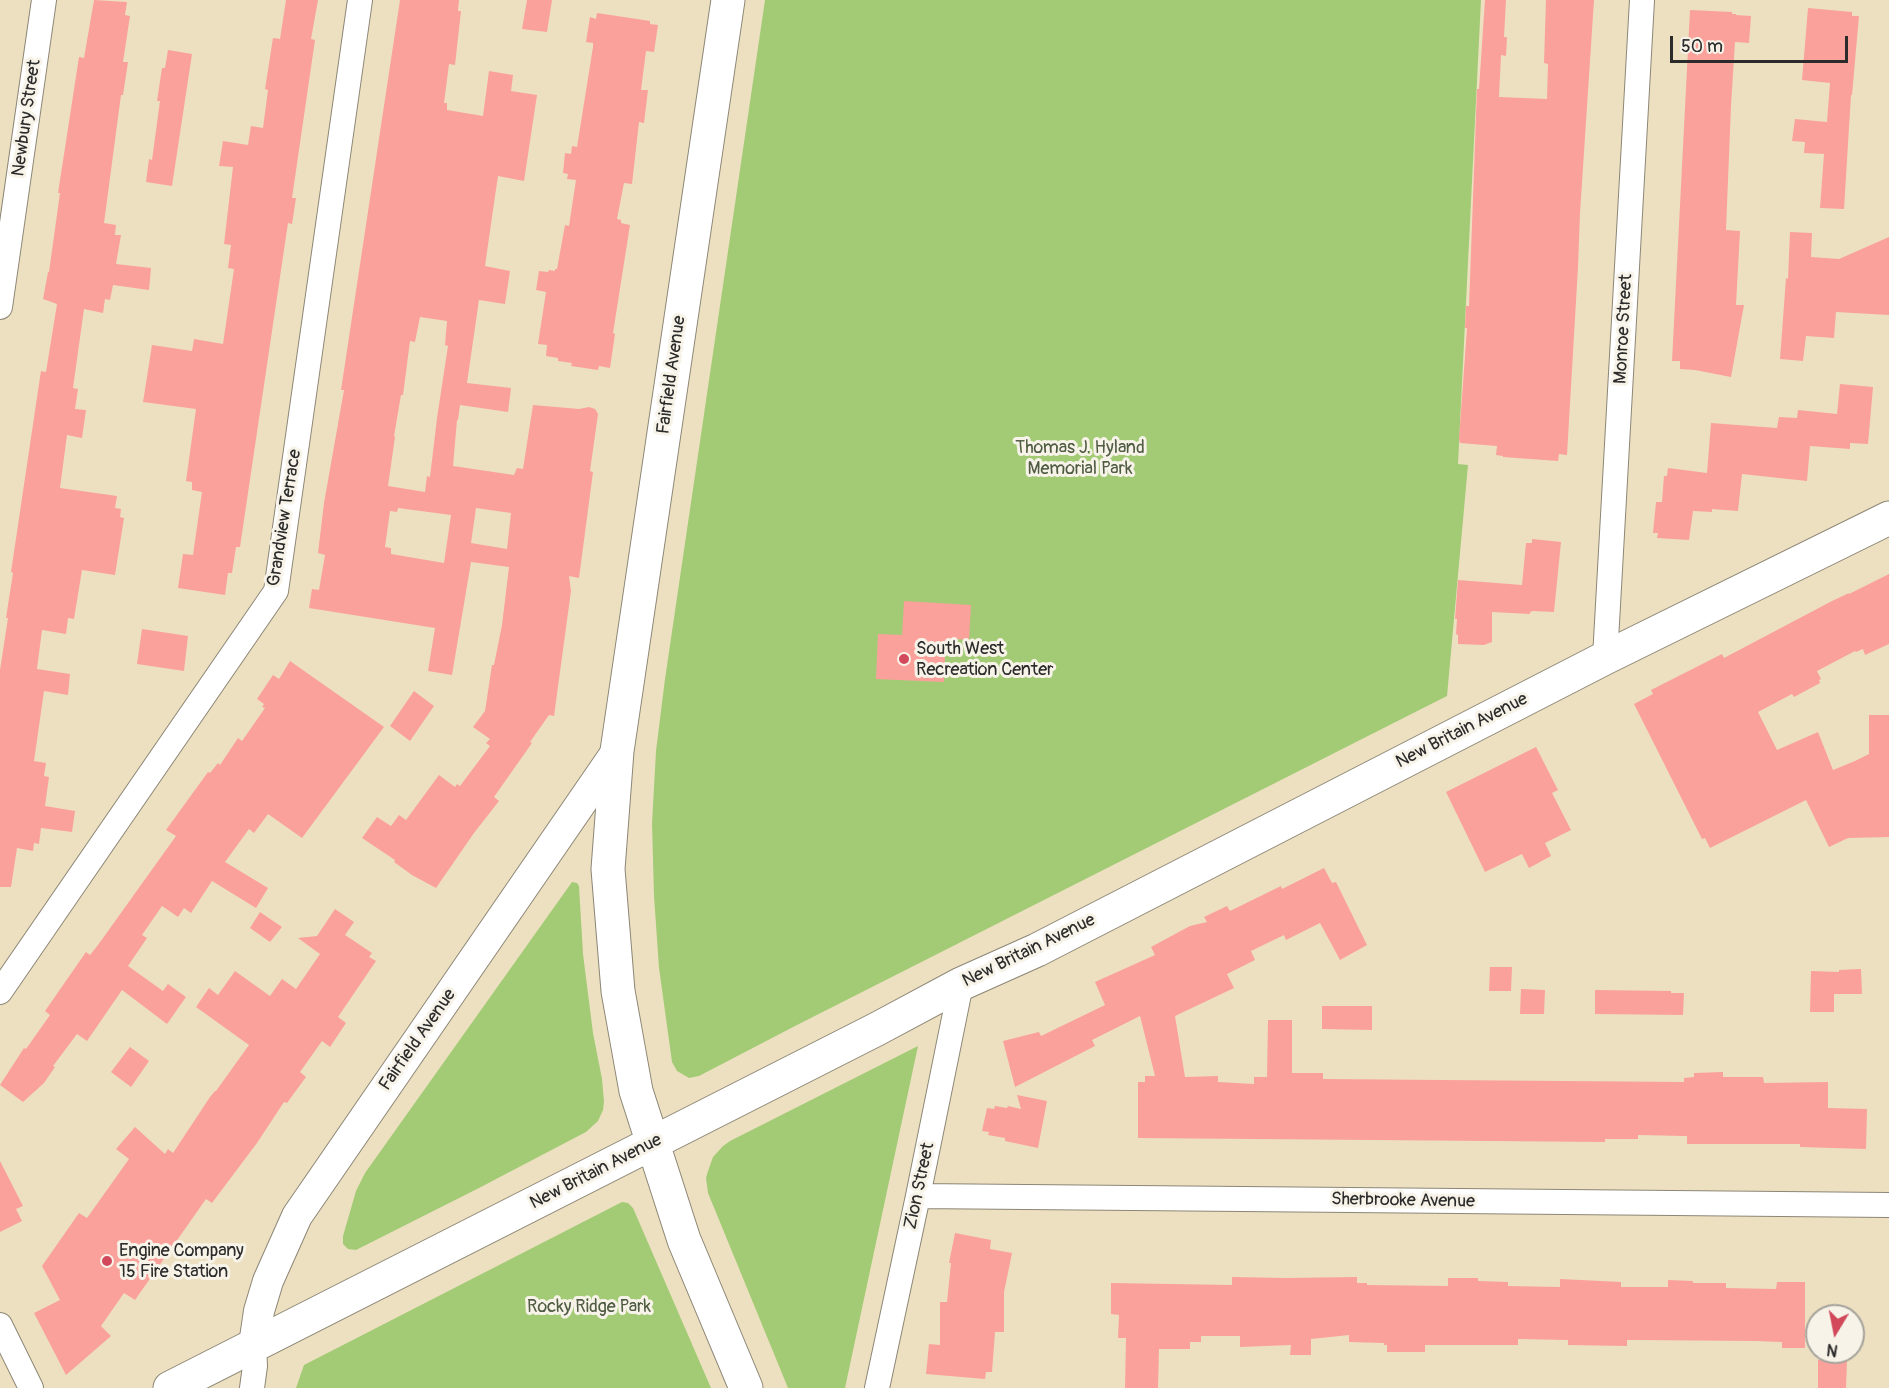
<!DOCTYPE html>
<style>
body{margin:0}
#map{position:relative;width:1889px;height:1388px;overflow:hidden;background:#ede0c0;font-family:Pangolin,sans-serif}
canvas{display:block}
.north{position:absolute;left:1805px;top:1304px;width:60px;height:60px;box-sizing:border-box;background:#f7f3e8;border:2px solid #a5a39c;border-radius:50%;rotate:190deg;font-size:16px;font-weight:700;line-height:24px;text-align:center;color:#2b2b2b}
.north::after{content:'';display:block;margin:auto;width:21px;height:27px;background:#d1495b;clip-path:polygon(50% 0,100% 100%,50% 72%,0 100%)}
.scale{position:absolute;left:1670px;top:36px;width:178px;height:27px;box-sizing:border-box;border:3px solid #2b2b2b;border-top:0;padding-left:8px;font-size:18px;line-height:21px;white-space:nowrap;color:#2b2b2b;-webkit-text-stroke:4px #f7f3e8;paint-order:stroke}
</style>
<div id="map">
<canvas width="1889" height="1388"></canvas>
<div class="north">N</div>
<div class="scale">50 m</div>
</div>
<script>
const ctx = document.querySelector('canvas').getContext('2d');
ctx.lineJoin = 'round';
function paint(path, color) { ctx.fillStyle = color; ctx.fill(path, 'evenodd'); }
const poly = rows => new Path2D(rows.map(r => 'M' + r).join(''));
function strokePath(path, color, width, dash) { ctx.strokeStyle = color; ctx.lineWidth = width; ctx.lineCap = dash ? 'butt' : 'round'; ctx.setLineDash(dash || []); ctx.stroke(path); }
function label(font, color, halo, rows, align = 'center') {
  ctx.font = font + ' Pangolin,sans-serif'; ctx.lineWidth = 6; ctx.setLineDash([]); ctx.textBaseline = 'middle'; ctx.strokeStyle = halo; ctx.fillStyle = color; for (const [text, x, y, turn = 0] of rows) {
    ctx.save(); ctx.translate(x, y); ctx.rotate((+turn || 0) * Math.PI / 180); ctx.textAlign = isNaN(turn) ? turn : align; if (halo) ctx.strokeText(text, 0, 0); ctx.fillText(text, 0, 0); ctx.restore();
  }
}
paint(poly([
 [765,0,1481,0,1458,464,1468,465,1447,696,797,1025,699,1076,689,1078,677,1071,672,1062,659,968,654,896,652,823,656,751,665,679],
 [572,882,577,883,579,886,583,954,593,1033,602,1079,604,1102,603,1110,598,1121,586,1132,479,1188,356,1250,348,1249,343,1244,343,1236,356,1191,365,1173],
 [918,1046,845,1388,788,1388,708,1193,706,1178,708,1171,713,1157,723,1146,730,1141],
 [622,1202,628,1203,633,1208,711,1388,296,1388,304,1365]
]), '#a3cb76');
paint(poly([
 [94,0,127,2,125,15,130,16,123,62,128,62,123,95,121,95,104,223,116,225,115,235,121,235,116,264,151,268,149,290,113,285,110,300,105,299,103,313,84,309,73,388,78,389,75,409,86,410,82,438,67,435,60,488,117,496,115,508,121,509,120,517,124,518,115,575,82,570,74,619,68,618,66,634,42,630,37,669,70,674,68,695,44,691,34,761,46,763,44,776,49,777,45,806,75,811,72,832,41,828,39,844,34,843,33,851,17,848,11,887,0,887,0,670,8,618,6,618,13,573,11,572,39,384,41,371,46,372,57,304,43,299,48,272,49,272,60,193,58,193,79,57,84,58],
 [286,0,318,0,311,39,315,40,292,198,296,198,292,224,288,223,240,547,236,547,232,573,228,573,225,595,178,588,183,554,193,555,202,492,192,490,192,482,186,481,196,409,143,402,152,345,192,351,194,339,223,344,234,269,228,268,231,245,224,244,233,167,219,166,223,141,248,145,251,126,263,128,268,90,265,89,273,38,280,39],
 [400,0,459,0,458,11,461,11,455,65,449,64,444,103,447,103,447,110,483,116,489,71,513,75,511,91,537,95,524,181,498,176,493,210,485,266,510,271,505,304,479,300,467,383,511,388,508,412,460,405,458,420,457,420,453,466,514,475,517,468,523,469,533,405,579,409,589,407,595,409,598,414,590,471,593,472,579,578,569,576,571,591,554,716,549,715,530,742,532,743,494,797,499,801,474,833,436,888,412,875,394,862,395,860,362,838,377,817,391,826,399,815,406,820,439,775,455,787,457,784,460,786,490,746,486,743,490,739,473,727,485,711,492,665,494,665,502,625,509,567,471,562,452,675,428,671,435,628,309,608,312,589,319,590,325,555,318,553,324,503,344,390,341,390],
 [420,317,447,321,445,345,448,346,437,418,430,477,427,476,425,492,388,486,395,437,394,436,401,395,403,395,410,341,415,342],
 [398,508,451,515,444,563,391,554,391,548,385,547,390,511,397,512],
 [476,508,511,513,507,549,471,543],
 [527,0,552,0,547,32,522,29],
 [1485,0,1506,0,1504,37,1507,37,1506,56,1501,55,1499,97,1547,99,1548,64,1544,63,1546,0,1594,0,1580,213,1578,267,1567,455,1559,454,1558,461,1503,457,1503,456,1496,455,1497,446,1460,443,1459,439,1467,328,1465,328,1466,306,1469,306,1477,89,1479,89],
 [1808,8,1852,12,1852,16,1859,16,1852,95,1851,95,1844,209,1820,208,1824,154,1804,153,1805,142,1792,141,1795,119,1827,122,1830,83,1802,80],
 [1690,10,1732,12,1732,14,1736,14,1736,15,1751,16,1749,43,1735,42,1731,106,1726,230,1740,231,1736,305,1744,305,1731,377,1695,370,1680,369,1680,361,1672,361],
 [597,13,650,21,650,24,658,25,654,52,646,51,641,90,648,90,644,123,639,122,632,184,624,183,617,219,621,220,621,223,630,225,613,333,615,334,610,368,599,366,598,370,571,366,572,363,558,361,558,358,546,356,547,345,538,344,546,292,536,290,539,271,548,272,549,270,555,271,555,269,557,269,565,225,569,226,576,180,567,179,568,174,563,173,565,153,571,154,572,146,577,147,593,47,593,43,586,42,590,17,596,19],
 [168,50,192,54,172,186,146,182,149,159,152,160,160,101,157,101,162,68,165,68],
 [1790,232,1812,233,1811,257,1839,259,1889,237,1889,315,1836,312,1834,338,1806,336,1803,361,1780,359,1786,278,1788,279],
 [1840,384,1873,387,1868,444,1850,443,1850,449,1810,446,1807,481,1742,474,1738,511,1712,509,1712,512,1693,511,1689,540,1657,538,1658,533,1653,533,1656,502,1662,502,1664,476,1667,476,1668,468,1707,473,1711,423,1777,428,1779,417,1797,418,1798,410,1837,414],
 [1532,539,1561,542,1554,612,1533,611,1530,612,1530,614,1492,612,1492,642,1484,645,1458,644,1458,635,1456,634,1457,619,1455,619,1458,580,1522,585,1526,543,1532,543],
 [1889,574,1889,644,1865,655,1863,649,1856,652,1855,651,1817,671,1821,679,1819,680,1820,683,1794,697,1792,694,1758,712,1777,750,1818,732,1833,770,1855,761,1869,754,1869,715,1889,715,1889,837,1848,838,1829,847,1806,800,1710,848,1705,838,1702,839,1634,704,1653,694,1651,690,1722,654,1724,658,1832,601,1849,593,1849,594],
 [904,601,971,605,969,640,955,639,951,649,945,656,944,682,876,679,878,634,902,635],
 [142,629,188,636,184,671,137,664],
 [290,661,384,727,302,838,268,814,254,833,249,829,225,862,268,888,256,908,212,881,191,913,184,908,178,917,162,906,142,935,147,938,128,966,163,991,168,984,186,997,167,1024,122,990,87,1041,77,1034,53,1066,55,1067,44,1083,23,1102,0,1085,24,1048,26,1049,50,1015,45,1011,86,952,90,955,98,945,176,836,166,830,208,772,210,773,218,763,220,765,238,738,242,741,265,708,262,707,264,704,257,699,273,675,279,679],
 [414,691,434,706,410,741,390,726],
 [1536,747,1558,790,1552,793,1571,830,1545,843,1551,856,1529,868,1522,854,1485,872,1446,792],
 [1324,868,1332,883,1336,882,1367,945,1340,960,1320,923,1286,940,1284,935,1251,951,1255,960,1227,974,1234,988,1175,1016,1185,1077,1218,1076,1218,1082,1254,1084,1254,1077,1267,1077,1268,1020,1292,1020,1292,1073,1323,1073,1323,1079,1684,1082,1684,1078,1694,1077,1694,1073,1723,1072,1723,1077,1763,1077,1764,1083,1828,1082,1828,1108,1867,1109,1866,1149,1800,1147,1800,1144,1687,1144,1687,1136,1684,1136,1638,1135,1638,1139,1605,1139,1605,1142,1138,1138,1138,1082,1145,1082,1145,1076,1155,1076,1140,1016,1092,1040,1095,1046,1015,1087,1003,1041,1039,1032,1041,1036,1105,1005,1095,982,1155,955,1151,947,1190,926,1207,922,1204,917,1227,906,1230,911,1281,886,1282,889],
 [335,909,354,922,345,935,372,953,369,957,376,961,338,1017,346,1023,330,1047,322,1041,300,1072,306,1077,287,1103,284,1102,257,1143,212,1203,206,1199,135,1300,124,1293,101,1326,111,1336,66,1375,34,1313,60,1300,42,1266,79,1213,87,1218,129,1159,116,1149,135,1127,165,1154,168,1149,173,1153,210,1097,215,1091,216,1091,249,1045,196,1007,209,988,218,995,235,971,270,996,282,979,296,989,320,954,298,938,317,936],
 [260,912,282,927,270,942,250,928],
 [1490,967,1512,967,1511,991,1489,991],
 [1861,969,1862,994,1834,994,1834,1012,1810,1012,1811,971,1839,972,1839,970],
 [1521,989,1545,990,1544,1014,1520,1014],
 [1595,990,1671,991,1671,993,1684,993,1683,1015,1595,1014],
 [1322,1006,1372,1006,1372,1030,1322,1029],
 [130,1047,149,1061,131,1087,111,1072],
 [1017,1095,1047,1101,1038,1148,1005,1141,1005,1138,988,1135,989,1132,982,1131,987,1108,994,1109,995,1106,1007,1108,1008,1106,1021,1109],
 [0,1161,23,1206,16,1209,22,1221,0,1232],
 [955,1233,991,1240,990,1249,1012,1253,1004,1292,1004,1332,995,1332,992,1372,986,1372,985,1379,926,1374,929,1344,940,1345,940,1302,947,1302,951,1263,949,1263],
 [1232,1277,1286,1278,1357,1277,1357,1283,1367,1283,1367,1285,1448,1286,1448,1278,1478,1278,1478,1281,1508,1282,1508,1286,1560,1287,1560,1279,1621,1282,1621,1287,1668,1287,1668,1280,1693,1281,1693,1283,1726,1283,1726,1288,1776,1289,1777,1282,1805,1282,1805,1348,1782,1348,1782,1342,1756,1341,1635,1340,1627,1340,1627,1346,1568,1345,1568,1340,1518,1339,1518,1345,1425,1345,1425,1352,1387,1352,1387,1345,1384,1345,1384,1343,1349,1342,1349,1335,1311,1339,1311,1355,1290,1355,1291,1345,1240,1347,1240,1336,1201,1336,1201,1342,1190,1342,1190,1349,1159,1349,1158,1388,1125,1388,1126,1338,1118,1338,1119,1315,1111,1314,1111,1283,1232,1285],
 [1818,1360,1847,1360,1846,1388,1818,1388]
]), '#faa19b');
const minor = poly([
 [0,307,44,0],
 [1605,658,1642,0],
 [0,992,276,591,360,0],
 [918,1196,1889,1205],
 [0,1325,31,1388],
 [252,1388,255,1366,254,1345],
 [877,1388,918,1196,961,984]
]);
const tertiary = poly([
 [254,1345,259,1311,268,1281,297,1216,617,751]
]);
const secondary = poly([
 [728,0,617,751,608,869,618,991,636,1091,684,1240,746,1388],
 [170,1388,877,1029,961,984,1037,950,1605,658,1889,518]
]);
strokePath(minor, '#8c8676', 26);
strokePath(tertiary, '#8c8676', 32);
strokePath(secondary, '#8c8676', 35);
strokePath(minor, '#fff', 24);
strokePath(tertiary, '#fff', 30);
strokePath(secondary, '#fff', 33);
for (const [x, y, r, color] of [
 [904,659,6,"#d1495b"],
 [107,1261,6,"#d1495b"]
]) { const dot = new Path2D(); dot.arc(x, y, r, 0, 2 * Math.PI); ctx.fillStyle = color; ctx.fill(dot); strokePath(dot, '#f7f3e8', 2); }
label('18px', '#2b2b2b', '#f7f3e8', [
 ["Newbury Street",27,118,-82],
 ["Monroe Street",1624,329,-87],
 ["Fairfield Avenue",672,375,-82],
 ["Grandview Terrace",285,518,-81],
 ["New Britain Avenue",1462,731,-27],
 ["New Britain Avenue",1029,951,-26],
 ["Fairfield Avenue",418,1040,-55],
 ["New Britain Avenue",596,1172,-27],
 ["Zion Street",920,1186,-78],
 ["Sherbrooke Avenue",1403,1201,1]
]);
label('18px', '#4f5b42', '#f7f3e8', [
 ["Thomas J. Hyland",1080,448],
 ["Memorial Park",1080,469],
 ["Rocky Ridge Park",589,1307]
]);
label('18px', '#2b2b2b', '#f7f3e8', [
 ["South West",916,649],
 ["Recreation Center",916,670],
 ["Engine Company",119,1251],
 ["15 Fire Station",119,1272]
], 'left');
</script>
